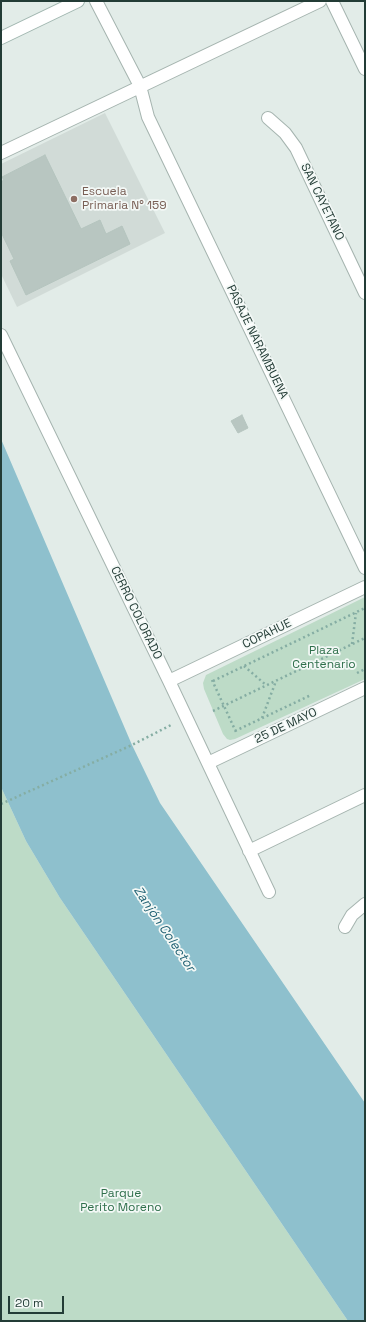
<!DOCTYPE html>
<meta charset="utf-8">
<style>
body{margin:0}
#map{position:relative;width:366px;height:1322px;overflow:hidden;background:#e2ece8;font-family:"Space Grotesk",sans-serif}
canvas{display:block}
.frame{position:absolute;inset:0;border:2px solid #233c36;pointer-events:none}
.scale{position:absolute;left:8px;top:1296px;width:56px;height:18px;box-sizing:border-box;border:2px solid #233c36;border-top:0;padding-left:5px;font-size:12px;line-height:14px;white-space:nowrap;color:#233c36;-webkit-text-stroke:3px #f3f8f6;paint-order:stroke}
</style>
<div id="map">
<canvas width="366" height="1322"></canvas>
<div class="frame"></div>
<div class="scale">20 m</div>
</div>
<script>
const ctx = document.querySelector('canvas').getContext('2d');
ctx.lineJoin = 'round';
function paint(path, color) { ctx.fillStyle = color; ctx.fill(path, 'evenodd'); }
const poly = rows => new Path2D(rows.map(r => 'M' + r).join(''));
function strokePath(path, color, width, dash) { ctx.strokeStyle = color; ctx.lineWidth = width; ctx.lineCap = dash ? 'butt' : 'round'; ctx.setLineDash(dash || []); ctx.stroke(path); }
function label(font, color, halo, rows, align = 'center') {
  ctx.font = font + ' "Space Grotesk",sans-serif'; ctx.lineWidth = 3.5; ctx.setLineDash([]); ctx.textBaseline = 'middle'; ctx.strokeStyle = halo; ctx.fillStyle = color; for (const [text, x, y, turn = 0] of rows) {
    ctx.save(); ctx.translate(x, y); ctx.rotate((+turn || 0) * Math.PI / 180); ctx.textAlign = isNaN(turn) ? turn : align; if (halo) ctx.strokeText(text, 0, 0); ctx.fillText(text, 0, 0); ctx.restore();
  }
}
paint(poly([
 [105,113,165,233,17,307,1,274,1,164]
]), '#d1dbd7');
paint(poly([
 [365,597,365,679,235,739,230,740,227,739,223,734,204,689,203,683,206,675],
 [1,787,26,841,60,898,348,1321,1,1321]
]), '#bddbc7');
paint(poly([
 [1,439,132,745,160,803,365,1103,365,1321,348,1321,60,898,26,841,1,787]
]), '#8ec0cd');
const building = poly([
 [45,155,81,229,100,220,106,234,122,226,130,244,26,295,10,261,14,259,1,232,1,182,4,180,2,177,45,155],
 [242,415,248,428,238,433,231,421,242,415]
]);
paint(building, '#b8c6c1');
strokePath(building, '#b5c5bf', 1);
const street = poly([
 [96,1,140,86,148,117,365,568],
 [332,1,365,69],
 [268,118,285,133,296,148,365,293],
 [1,153,320,1],
 [1,335,169,681,269,892],
 [169,681,365,587],
 [208,763,365,688],
 [249,851,365,795],
 [345,927,352,915,365,904]
]);
const secondary = poly([
 [1,38,78,1]
]);
strokePath(street, '#a5b4af', 14);
strokePath(secondary, '#a1b7b0', 14);
strokePath(poly([
 [352,644,356,613],
 [244,666,266,685],
 [357,673,365,669],
 [212,680,236,732],
 [213,681,365,608],
 [213,711,365,638],
 [262,718,276,681],
 [235,731,311,695],
 [1,804,132,745,173,724]
]), '#85ada3', 2.5, [2, 3]);
strokePath(street, '#fff', 12);
strokePath(secondary, '#fff', 12);
for (const [x, y, r, color] of [
 [74,199,4,"#8d6e63"]
]) { const dot = new Path2D(); dot.arc(x, y, r, 0, 2 * Math.PI); ctx.fillStyle = color; ctx.fill(dot); strokePath(dot, '#f3f8f6', 1.5); }
label('12px', '#785e54', '#f3f8f6', [
 ["Escuela",82,192],
 ["Primaria N° 159",82,206]
], 'left');
label('12px', '#233c36', '#f3f8f6', [
 ["SAN CAYETANO",322,202,64],
 ["PASAJE NARAMBUENA",257,342,64],
 ["CERRO COLORADO",136,613,64],
 ["COPAHUE",267,634,-26],
 ["25 DE MAYO",286,726,-25]
]);
label('12px', '#30704c', '#f3f8f6', [
 ["Plaza",324,651],
 ["Centenario",324,665],
 ["Parque",121,1194],
 ["Perito Moreno",121,1208]
]);
label('italic 13px', '#216274', '#f3f8f6', [
 ["Zanjón Colector",164,929,56]
]);
</script>
